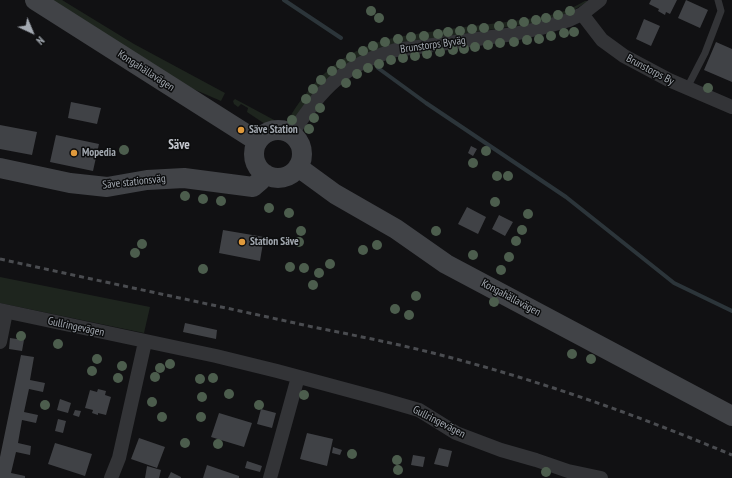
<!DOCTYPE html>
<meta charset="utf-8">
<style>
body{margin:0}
#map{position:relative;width:732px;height:478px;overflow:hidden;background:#111113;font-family:"PT Sans Narrow",sans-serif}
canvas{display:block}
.north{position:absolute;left:12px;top:12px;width:40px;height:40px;-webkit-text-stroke:3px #0c0d0e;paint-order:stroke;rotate:136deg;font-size:11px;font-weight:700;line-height:16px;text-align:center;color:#a4aab2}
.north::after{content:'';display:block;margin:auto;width:14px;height:18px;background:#a4aab2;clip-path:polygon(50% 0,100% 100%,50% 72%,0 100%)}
</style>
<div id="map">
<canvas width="732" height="478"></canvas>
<div class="north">N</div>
</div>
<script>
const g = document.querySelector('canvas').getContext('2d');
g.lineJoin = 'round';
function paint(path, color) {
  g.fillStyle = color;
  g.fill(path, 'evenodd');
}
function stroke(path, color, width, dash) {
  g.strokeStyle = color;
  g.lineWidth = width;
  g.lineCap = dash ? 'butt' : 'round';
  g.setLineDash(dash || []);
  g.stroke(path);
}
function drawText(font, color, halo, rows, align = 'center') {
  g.font = font + ' "PT Sans Narrow",sans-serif';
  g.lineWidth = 3;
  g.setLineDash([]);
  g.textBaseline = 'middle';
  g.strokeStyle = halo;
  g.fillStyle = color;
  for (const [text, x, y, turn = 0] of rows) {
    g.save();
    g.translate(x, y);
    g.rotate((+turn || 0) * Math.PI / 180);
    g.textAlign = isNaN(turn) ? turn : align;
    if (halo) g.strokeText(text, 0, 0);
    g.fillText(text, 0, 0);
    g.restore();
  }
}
paint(new Path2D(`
 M48,0h14l72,44 91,49 -4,8 -30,-13z
 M585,1h2v1l-25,15 -35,7 -130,20 -17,4 -29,13 -59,65 -5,-4c19,-34 46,-63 83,-77 22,-9 48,-11 72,-15 35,-5 70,-8 105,-14l21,-6z
 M235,99l41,22 -1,4 -4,2 -3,-1 -21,-14 1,-4 -7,-4 -3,3 -4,-3 -1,-3z
 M0,277l150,30 -6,26 -144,-30z`), '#1e251e');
stroke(new Path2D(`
 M284,0l57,38
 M378,68l48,35 140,94 108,86 58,28`), '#2c353a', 4);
paint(new Path2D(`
 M651,0h26l-7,14 -4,-2 -1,3 -7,-4 1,-2 -10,-5z
 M686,0l22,10 -8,18 -22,-10z
 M644,19l16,7 -9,20 -15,-7z
 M716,42l16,7v33l-28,-12z
 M71,102l30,6 -4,16 -29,-6z
 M0,125l37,7 -5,23 -32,-6z
 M56,135l43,9 -6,27 -43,-9z
 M471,146l6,3 -4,7 -5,-3z
 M467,207l19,10 -8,17 -20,-10z
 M499,215l14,7 -8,14 -13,-7z
 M223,230l41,7 -4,24 -41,-8z
 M185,323l32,7 -1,9 -33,-7z
 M10,338l14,2 -2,11 -13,-2z
 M21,355l13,2 -4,23 15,3 -2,9 -14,-3 -5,23 14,3 -2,8 -14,-3 -4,23 13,3 -1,9 -14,-3 -5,21 14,3v2h-25v-21z
 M98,389l8,2 -1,4 6,2 -5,18 -8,-2v2l-6,-2 1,-3 -8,-2 5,-18 7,2z
 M60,399l11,4 -3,10 -11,-3z
 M261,409l15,4 -4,15 -15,-4z
 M75,410l6,1 -2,6 -6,-2z
 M219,413l33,10 -8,24 -33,-10z
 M58,419l8,2 -3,12 -8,-2z
 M307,433l26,6 -6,27 -27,-7z
 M139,438l26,9 -8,21 -26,-9z
 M55,443l37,11 -7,22 -37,-12z
 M333,447l9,3 -2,5 -8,-2z
 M439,448l13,3 -4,16 -14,-3z
 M413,455l12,2 -2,10 -12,-2z
 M247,461l15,5 -2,6 -15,-4z
 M207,465l32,11v2h-36z
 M147,466l14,4 -2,8h-14z
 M171,472l10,5v1h-13z`), '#404246');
stroke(new Path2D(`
 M687,88l18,-35 16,-42 -3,-11`), '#333437', 7);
stroke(new Path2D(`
 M582,14l20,26 22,16 45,24 63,27
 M292,134c28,-44 52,-70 104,-84l118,-16 27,-6 28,-8 13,-6 18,-14
 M0,310l216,46 61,15 104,28 38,11 37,23 45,17 35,10 32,11 33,7
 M0,342l6,-30
 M111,478l8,-20 26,-116
 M270,478l28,-101`), '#333437', 14);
stroke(new Path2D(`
 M35,0l222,141
 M254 154a24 24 0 1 1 48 0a24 24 0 1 1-48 0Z
 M298,167l37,27 61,35 50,35 286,152
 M0,168l70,15 37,4 40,-7 37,-2 69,9 7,-6 5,-7`), '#414347', 20);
stroke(new Path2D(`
 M0,259c104,23 209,45 313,68 40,8 80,16 120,26 102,26 202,61 299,102`), '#4a4c50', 3, [5, 4]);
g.fillStyle = '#4c5d4d';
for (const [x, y] of [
 [371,11],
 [570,11],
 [558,15],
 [379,18],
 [546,18],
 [536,20],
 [524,22],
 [512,24],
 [499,26],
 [484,28],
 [472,29],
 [460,31],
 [448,32],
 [574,32],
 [564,33],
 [438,34],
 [424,36],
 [551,36],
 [411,37],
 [398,39],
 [539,39],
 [527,40],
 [385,42],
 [514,42],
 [500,43],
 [488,45],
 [373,46],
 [475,47],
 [464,49],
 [453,50],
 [363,51],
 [440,52],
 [427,54],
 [415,56],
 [351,57],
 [403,58],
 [391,60],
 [341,64],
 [379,64],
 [368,68],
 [332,71],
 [357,74],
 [321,80],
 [346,83],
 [708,88],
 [313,89],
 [306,99],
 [320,108],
 [314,118],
 [292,120],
 [309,129],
 [124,150],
 [486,151],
 [473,163],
 [497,176],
 [508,176],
 [185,196],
 [203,199],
 [221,201],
 [495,202],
 [269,208],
 [289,213],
 [528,214],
 [522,230],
 [301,231],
 [436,231],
 [516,241],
 [299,242],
 [142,244],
 [377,245],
 [363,250],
 [135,253],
 [473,255],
 [509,257],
 [330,264],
 [290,267],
 [304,268],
 [203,269],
 [501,270],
 [319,273],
 [313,285],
 [416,296],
 [494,302],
 [395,309],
 [409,315],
 [21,336],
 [58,344],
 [572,354],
 [97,359],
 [591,359],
 [170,364],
 [122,366],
 [160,368],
 [92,371],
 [155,377],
 [118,378],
 [213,378],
 [200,379],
 [229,394],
 [304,395],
 [202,397],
 [152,402],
 [45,405],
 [259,405],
 [162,417],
 [201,417],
 [185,443],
 [218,444],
 [352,454],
 [397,460],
 [398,470],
 [546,472]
]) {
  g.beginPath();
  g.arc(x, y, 5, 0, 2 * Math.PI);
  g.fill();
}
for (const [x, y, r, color] of [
 [241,130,4,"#e09a3c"],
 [74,153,4,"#e09a3c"],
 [242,242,4,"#e09a3c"]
]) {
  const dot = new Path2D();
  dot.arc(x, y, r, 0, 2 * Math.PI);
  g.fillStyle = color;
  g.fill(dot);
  stroke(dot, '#0c0d0e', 1.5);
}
drawText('11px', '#a4aab2', '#0c0d0e', [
 ["Brunstorps Byväg",433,45,-8],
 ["Brunstorps By",650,70,28],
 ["Kongahällavägen",146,71,33],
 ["Säve stationsväg",134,182,-6],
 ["Kongahällavägen",511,298,28],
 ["Gullringevägen",76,327,12],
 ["Gullringevägen",439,422,27]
]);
drawText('bold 11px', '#a4aab2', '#0c0d0e', [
 ["Säve Station",249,130],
 ["Mopedia",82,153],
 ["Station Säve",250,242]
], 'left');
drawText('bold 13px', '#c5c8cf', '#0c0d0e', [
 ["Säve",179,145]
]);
</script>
